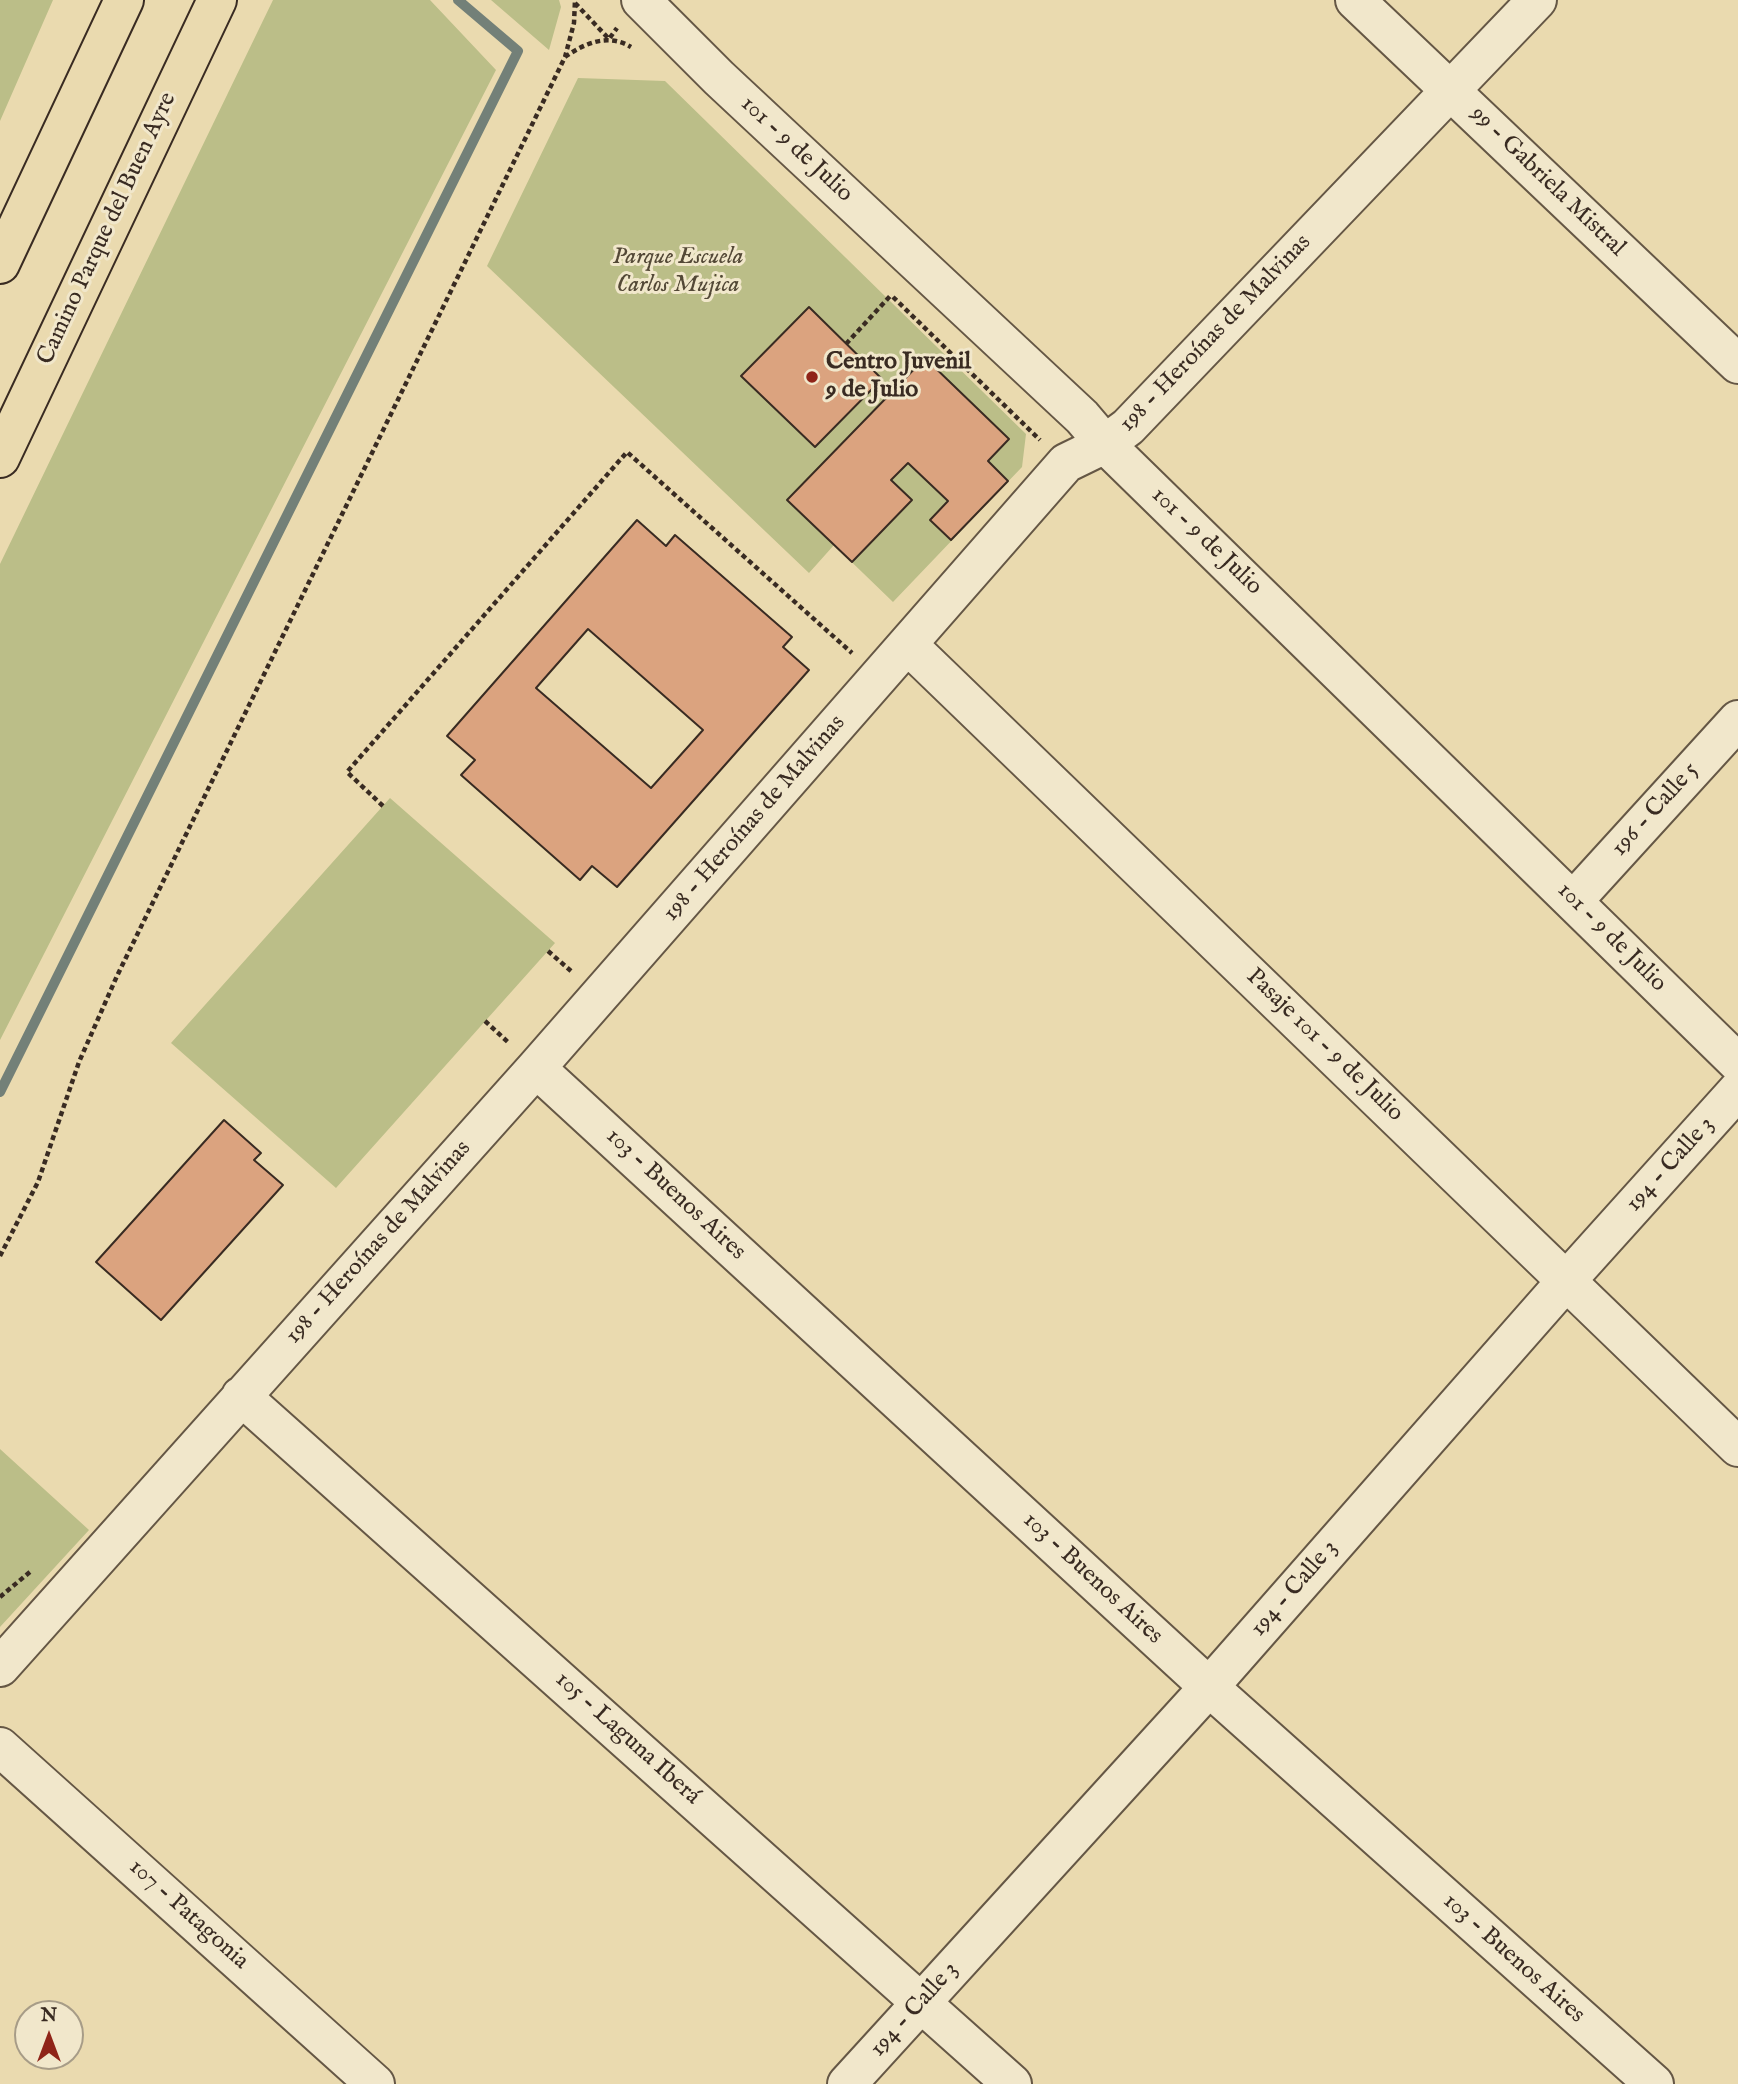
<!DOCTYPE html>
<meta charset="utf-8">
<style>
body{margin:0}
#map{position:relative;width:1738px;height:2084px;overflow:hidden;background:#eadaaf;font-family:"IM FELL English",serif}
canvas{display:block}
.north{position:absolute;left:14px;top:2000px;width:70px;height:70px;box-sizing:border-box;background:#f1e7cb;border:2px solid #a79c87;border-radius:50%;rotate:0deg;font-size:19px;font-weight:700;line-height:28px;text-align:center;color:#392b22}
.north::after{content:'';display:block;margin:auto;width:24px;height:32px;background:#8f2418;clip-path:polygon(50% 0,100% 100%,50% 72%,0 100%)}
</style>
<div id="map">
<canvas width="1738" height="2084"></canvas>
<div class="north">N</div>
</div>
<script>
const g = document.querySelector('canvas').getContext('2d');
g.lineJoin = 'round';
function paint(path, color) {
  g.fillStyle = color;
  g.fill(path, 'evenodd');
}
function stroke(path, color, width, dash) {
  g.strokeStyle = color;
  g.lineWidth = width;
  g.lineCap = dash ? 'butt' : 'round';
  g.setLineDash(dash || []);
  g.stroke(path);
}
function drawText(font, color, halo, rows, align = 'center') {
  g.font = font + ' "IM FELL English",serif';
  g.lineWidth = 6;
  g.setLineDash([]);
  g.textBaseline = 'middle';
  g.strokeStyle = halo;
  g.fillStyle = color;
  for (const [text, x, y, turn = 0] of rows) {
    g.save();
    g.translate(x, y);
    g.rotate((+turn || 0) * Math.PI / 180);
    g.textAlign = isNaN(turn) ? turn : align;
    if (halo) g.strokeText(text, 0, 0);
    g.fillText(text, 0, 0);
    g.restore();
  }
}
paint(new Path2D(`
 M0,0h53l-53,121z
 M273,0h157l66,70 -496,970v-476z
 M491,0h68l2,7 -12,43z
 M578,78l87,3 361,353 -4,33 -129,135 -59,-57 -25,28 -322,-307z
 M390,798l165,145 -219,245 -165,-145z
 M0,1449l89,81 -89,97z`), '#bbbe88');
stroke(new Path2D(`
 M0,1092l518,-1041 -60,-51`), '#738078', 10);
const building = new Path2D(`
 M809,307l73,72 -67,68 -74,-71z
 M925,358l84,81 -21,22 20,20 -57,59 -21,-20 18,-19 -40,-38 -17,17 21,20 -60,62 -65,-62z
 M637,520l29,26 9,-11 117,102 -9,10 26,23 -192,217 -25,-21 -12,14 -119,-105 14,-15 -28,-24zM588,629l115,101 -52,58 -115,-100z
 M224,1120l37,33 -7,7 29,25 -122,135 -65,-58z`);
paint(building, '#dba37f');
stroke(building, '#392b22', 2);
const street = new Path2D(`
 M641,0l78,78 363,339 23,27 633,619
 M1355,0l383,364
 M908,645l830,802
 M1574,900l164,-180
 M536,1068l673,619 445,397
 M241,1396l771,688
 M0,1667l536,-599 530,-605 39,-19 23,-17 409,-427
 M0,1747l375,337
 M847,2084l362,-397 358,-407 171,-190`);
const highway = new Path2D(`
 M0,264l124,-264
 M0,458l217,-458`);
stroke(street, '#655745', 42);
stroke(highway, '#392b22', 42);
stroke(new Path2D(`
 M575,3l34,36 8,-11
 M565,57c20,-14 43,-24 66,-10
 M893,297l147,143
 M846,344l46,-50
 M383,806l-36,-34 280,-320 225,201
 M548,951l23,20
 M485,1021l25,23
 M0,1256l38,-74 41,-120 38,-86 448,-919 9,-34 1,-23
 M0,1597l31,-26`), '#392b22', 4.5, [5, 3.5]);
stroke(street, '#f1e7cb', 38);
stroke(highway, '#eadaaf', 38);
for (const [x, y, r, color] of [
 [812,377,7,"#8f2418"]
]) {
  const dot = new Path2D();
  dot.arc(x, y, r, 0, 2 * Math.PI);
  g.fillStyle = color;
  g.fill(dot);
  stroke(dot, '#f1e7cb', 2.5);
}
drawText('24px', '#392b22', '#f1e7cb', [
 ["101 - 9 de Julio",796,150,43],
 ["99 - Gabriela Mistral",1547,182,44],
 ["Camino Parque del Buen Ayre",108,229,-65],
 ["198 - Heroínas de Malvinas",1216,334,-46],
 ["101 - 9 de Julio",1206,542,44],
 ["196 - Calle 5",1656,810,-48],
 ["198 - Heroínas de Malvinas",755,819,-49],
 ["101 - 9 de Julio",1611,938,45],
 ["Pasaje 101 - 9 de Julio",1324,1046,44],
 ["194 - Calle 3",1671,1165,-48],
 ["103 - Buenos Aires",675,1195,43],
 ["198 - Heroínas de Malvinas",379,1243,-48],
 ["103 - Buenos Aires",1092,1579,43],
 ["194 - Calle 3",1295,1589,-49],
 ["105 - Laguna Iberá",627,1739,42],
 ["107 - Patagonia",188,1915,42],
 ["103 - Buenos Aires",1513,1959,42],
 ["194 - Calle 3",915,2010,-48]
]);
drawText('italic 24px', '#534836', '#f1e7cb', [
 ["Parque Escuela",678,258],
 ["Carlos Mujica",678,286]
]);
drawText('bold 24px', '#392b22', '#f1e7cb', [
 ["Centro Juvenil",826,363],
 ["9 de Julio",826,391]
], 'left');
</script>
